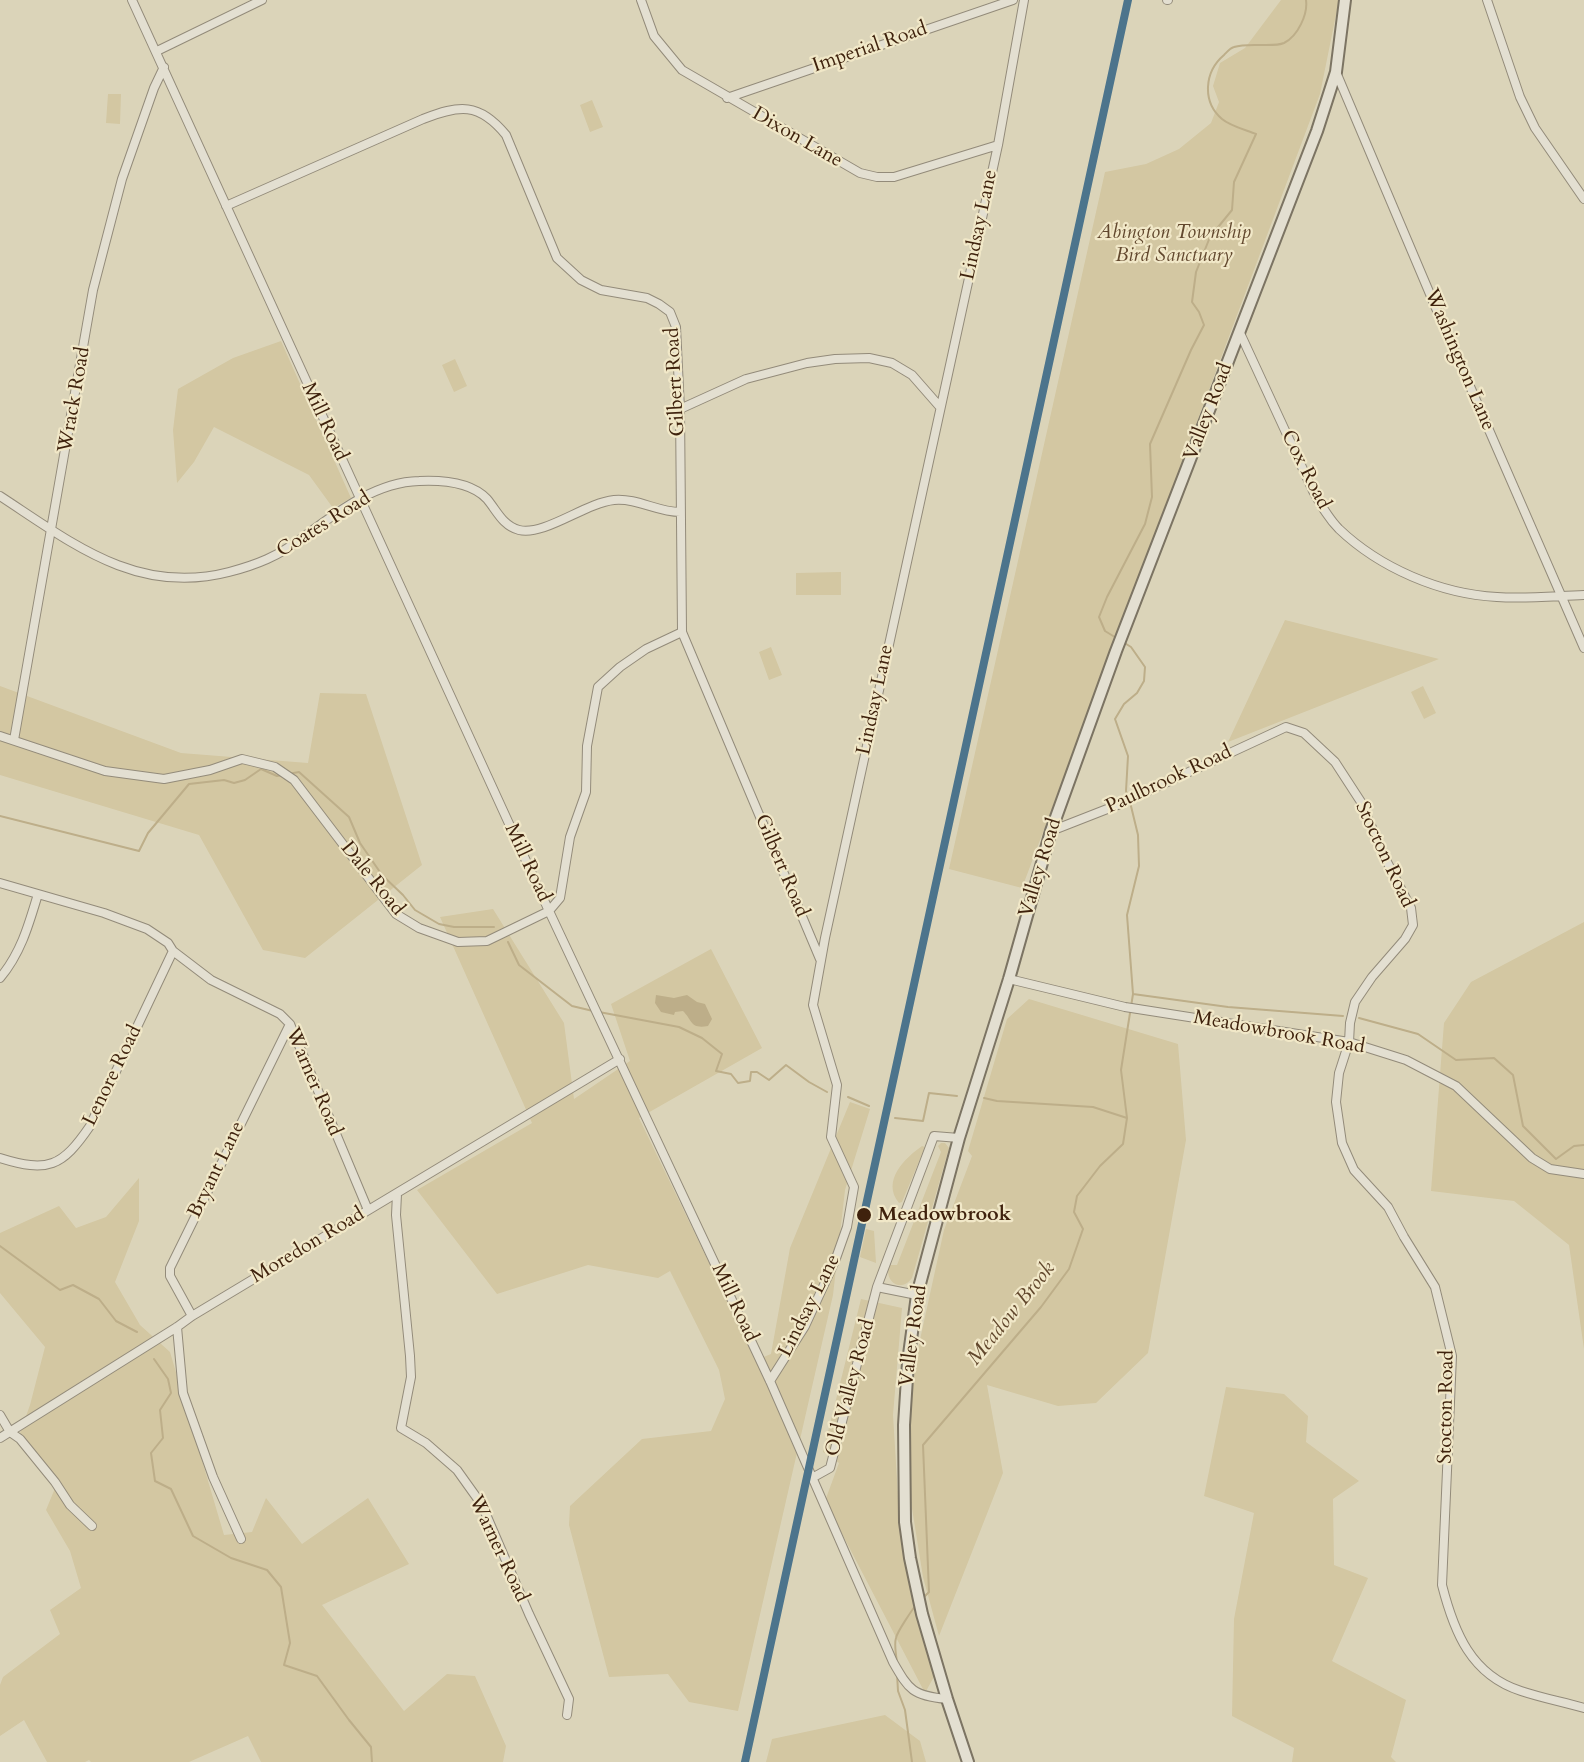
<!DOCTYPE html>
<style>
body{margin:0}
canvas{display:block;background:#dbd4b9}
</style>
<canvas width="1584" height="1762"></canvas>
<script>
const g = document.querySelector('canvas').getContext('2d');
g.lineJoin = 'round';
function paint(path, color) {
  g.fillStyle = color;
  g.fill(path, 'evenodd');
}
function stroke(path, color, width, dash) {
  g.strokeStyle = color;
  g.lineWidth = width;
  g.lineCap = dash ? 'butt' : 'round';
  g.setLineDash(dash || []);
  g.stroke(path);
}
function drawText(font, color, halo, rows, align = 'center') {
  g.font = font + ' Cardo,serif';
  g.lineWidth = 4.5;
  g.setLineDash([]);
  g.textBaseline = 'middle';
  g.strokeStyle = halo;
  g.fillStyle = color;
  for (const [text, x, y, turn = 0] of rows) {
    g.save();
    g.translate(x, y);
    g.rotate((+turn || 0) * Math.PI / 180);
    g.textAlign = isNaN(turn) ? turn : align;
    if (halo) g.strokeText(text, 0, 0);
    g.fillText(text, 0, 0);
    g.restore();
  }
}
paint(new Path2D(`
 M1281,0h58l-19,94 -298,794 -73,-19 156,-697 41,-8 33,-15 32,-26 8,-21 -6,-16 7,-23 25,-15z
 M108,94h13l-1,30 -14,-1z
 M592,100l11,27 -13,5 -10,-27z
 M281,341l70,157 -18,10 -24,-33 -95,-48 -20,35 -17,21 -4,-53 5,-41 55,-31z
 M455,359l12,27 -13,6 -12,-27z
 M841,572v23h-45v-22z
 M1285,620l154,39 -211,83z
 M771,647l11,28 -13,5 -10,-28z
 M0,686l181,67 127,10 12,-70 46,1 56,171 -117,93 -42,-8 -64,-115 -199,-60z
 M1423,686l13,27 -12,6 -13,-27z
 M493,909l71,114 10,76 56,-38 -19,-57 100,-55 51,99 -123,70 117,242 15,-6 19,-106 60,-146 20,7 -25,81 -12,105 -95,416 -49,-9 -21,-28 -59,3 -40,-152 1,-19 72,-67 69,-8 14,-32 -6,-29 -49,-99 -12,7 -70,-13 -91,29 -80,-104 115,-67 -92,-206z
 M1584,922v427l-15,-104 -55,-44 -83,-10 13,-168 27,-41z
 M1029,999l149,45 8,96 -38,213 -52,50 -38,3 -71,-21 16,88 -64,163 -16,-59 -12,-75 -1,-86 6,-58 28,-128 28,-74 -4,-5 39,-132z
 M941,1143h4l4,5 -37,130c-11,15 -28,4 -23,-13h8l44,-113 -3,-6z
 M922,1146l3,1 -23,55 -3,1c-18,-22 6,-45 23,-57z
 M139,1178v43l-24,61 25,43 30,27 54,183 28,-3 14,-34 36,46 66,-46 41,66 -87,41 82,106 43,-37 28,2 31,70 -3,16h-242l-13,-26 -59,26h-98l-2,-2 -4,2h-38l-23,-42 -24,16v-51l3,-8 57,-43 -10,-24 31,-22 -11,-37 -24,-41 12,-29 -38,-48 10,-28 15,-58 -45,-54v-60l59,-27 17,22 30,-11z
 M866,1229l8,2 2,32 -16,-6z
 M861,1299l41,9 -9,107 7,113 36,145 -11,20 -100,-192 14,-38 -16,-11z
 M1226,1387l58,7 24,22 -2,26 53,39 -26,18 1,66 34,13 -36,83 74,39 -15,57 5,5h-104l2,-14 -62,-32 2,-97 20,-106 -50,-17z
 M885,1715l35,26 6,21h-160l6,-23z`), '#d3c7a2');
paint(new Path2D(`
 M656,995l18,3 13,-3 10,7 8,2 7,15 -4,7c-18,3 -15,-5 -25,-15l-8,1 -1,3 -13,-3 -6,-9z`), '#bdae89');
stroke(new Path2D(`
 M1118,639l-13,-8 -6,-14 8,-20 38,-73 7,-27 -2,-53 41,-94 13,-25 -5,-13 -7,-10 4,-30 14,-35 22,-27 2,-28 22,-48c-10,-4 -26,-8 -34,-15 -20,-17 -18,-47 2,-64 3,-3 6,-7 10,-8 15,-5 39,1 50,-4 14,-7 24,-29 22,-43
 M1123,642l8,5 14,20 -1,14 -7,12 -13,11 -9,15 13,37 -2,35 2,6
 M288,774l11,-2 50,45 11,26 22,32 21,20 12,15 24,14 15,3h40
 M0,816l139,35 9,-18 41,-49 35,-4 10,3 11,-3 16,-11 16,7 6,-1
 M508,942l11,23 53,41 21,5
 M1133,994l95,13 115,9
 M599,1012l80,15 23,11 20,16 -6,17 15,3 7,9 12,-2 1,-9h6l12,8 17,-15 23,17 18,10
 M1359,1018l59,16 38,26 38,-2 19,17 10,51 33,33 18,-13 10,-1
 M848,1097l21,9
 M984,1098l13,3 96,6 34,11
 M895,1118l28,3 6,-28 28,3
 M0,1246l60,44 13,-5 26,14 17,22 21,11
 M154,1359l14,20 3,14 -11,17 3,28 -12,15 4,28 16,8 22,47 38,22 36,12 14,17 9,56 -6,22 33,11 32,44 22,27 1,15
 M922,1599l7,-7 -6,-147 118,-138 28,-38 14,-40 -9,-17 3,-16 23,-30 23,-22 4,-26 -6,-48 12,-76 -6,-79 12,-49 -1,-31 -8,-33
 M897,1662c-1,-7 -3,-18 -1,-24 1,-6 16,-28 20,-33
 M897,1674l1,17 7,19 7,52`), '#bdae89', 2);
const minor = new Path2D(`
 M132,0l417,911 221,470 123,281c16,28 20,34 54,37
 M641,0l13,36 28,34 178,103 17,4h17l104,-32
 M1167,0h1
 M1487,0l33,97 15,31 49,71
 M157,51l105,-51
 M1336,72l102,241 146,335
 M727,98l286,-98
 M226,206l197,-87c36,-14 56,-17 83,16l51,123 24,22 20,10 46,8 12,6 11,8 6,15 4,82 2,223 138,327
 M1240,333l73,158c8,14 15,27 26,38 41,39 101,65 158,68 29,2 58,-1 87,-2
 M680,409l66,-30 61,-16 28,-4 34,-1 23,5 20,12 28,32
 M0,496c72,47 137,100 229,76 27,-7 50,-16 73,-34 34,-25 73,-56 117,-57 22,-1 52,1 68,18 10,12 16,27 32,31 26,6 66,-27 95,-30 24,-2 43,12 66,12
 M0,736l105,35 59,8 46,-9 32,-11 33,8 19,13 102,134 23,14 39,14 29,-1 62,-30 11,-13 10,-61 16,-45 1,-46 11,-59 22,-20 26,-18 36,-17
 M14,740l79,-450 29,-111 32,-91 10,-21
 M1051,831l69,-27 166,-77 18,6 31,29 26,40 24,56 26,50 2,17 -8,14 -33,38 -17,25 -5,21 -1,19 -10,31 -3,29 6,41 12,27 34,37 16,30 31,50 17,69 -10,229c12,47 29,90 79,106 21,7 42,11 63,17
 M0,883l104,30 43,16 21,14 5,8 38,29 69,34 10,10 78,186
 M0,978c21,-25 29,-54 38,-84
 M1009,979l116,28 224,35 57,18 50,26 76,72 18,11 34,5
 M0,1158c48,15 62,9 90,-32l83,-175
 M397,1194l-1,21 14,141 1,21 -10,51 25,15 31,27 25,35 47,109 40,85 -2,16
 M877,1287l40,8
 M192,1316l-22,-40v-8l120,-244
 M177,1327l6,66 30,84 28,62
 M770,1381l35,-55 30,-65 12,-34 7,-40 -23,-50 6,-52 -24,-80 12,-67 173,-793 26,-145
 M0,1415l10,17 10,7 35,43 15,23 22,21
 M0,1438l177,-111 15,-11 428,-257
 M812,1478l18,-10 47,-181 57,-151 25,2`);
const secondary = new Path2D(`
 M968,1762l-21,-63 -25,-85 -12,-56 -5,-36 -1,-97 4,-63 9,-67 42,-157 50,-159 42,-148 65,-180 201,-520 19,-59 9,-72`);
stroke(minor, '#938b7a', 10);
stroke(secondary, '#7c7463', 14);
stroke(minor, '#e3dfd1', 8);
stroke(secondary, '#e3dfd1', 10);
stroke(new Path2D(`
 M745,1762l383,-1762`), '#4c748c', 8);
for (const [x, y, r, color] of [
 [864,1215,8,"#3f220d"]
]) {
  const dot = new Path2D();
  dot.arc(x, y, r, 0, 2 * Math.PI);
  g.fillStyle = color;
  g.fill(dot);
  stroke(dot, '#f1e8c8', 2);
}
drawText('20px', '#3f220d', '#f1e8c8', [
 ["Imperial Road",870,48,-19],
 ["Dixon Lane",797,138,30],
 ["Lindsay Lane",980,225,-78],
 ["Washington Lane",1459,360,67],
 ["Gilbert Road",676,382,-93],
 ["Wrack Road",75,400,-80],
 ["Valley Road",1209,412,-69],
 ["Mill Road",324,422,65],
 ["Cox Road",1305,470,63],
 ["Coates Road",324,525,-32],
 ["Lindsay Lane",876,700,-78],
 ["Paulbrook Road",1169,780,-25],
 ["Stocton Road",1384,855,65],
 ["Mill Road",527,863,65],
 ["Gilbert Road",781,866,67],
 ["Valley Road",1041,868,-73],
 ["Dale Road",372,879,51],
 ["Meadowbrook Road",1279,1033,10],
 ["Lenore Road",113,1076,-64],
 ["Warner Road",313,1082,67],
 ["Bryant Lane",217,1170,-64],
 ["Moredon Road",308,1246,-31],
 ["Mill Road",734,1303,65],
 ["Lindsay Lane",810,1306,-63],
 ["Valley Road",914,1336,-82],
 ["Old Valley Road",851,1388,-75],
 ["Stocton Road",1447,1407,-89],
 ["Warner Road",498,1549,65]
]);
drawText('italic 20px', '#62482e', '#f1e8c8', [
 ["Abington Township",1174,233],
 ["Bird Sanctuary",1174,256]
]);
drawText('bold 20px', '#3f220d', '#f1e8c8', [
 ["Meadowbrook",878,1215]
], 'left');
drawText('italic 21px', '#61472c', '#f1e8c8', [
 ["Meadow Brook",1012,1314,-51]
]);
</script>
